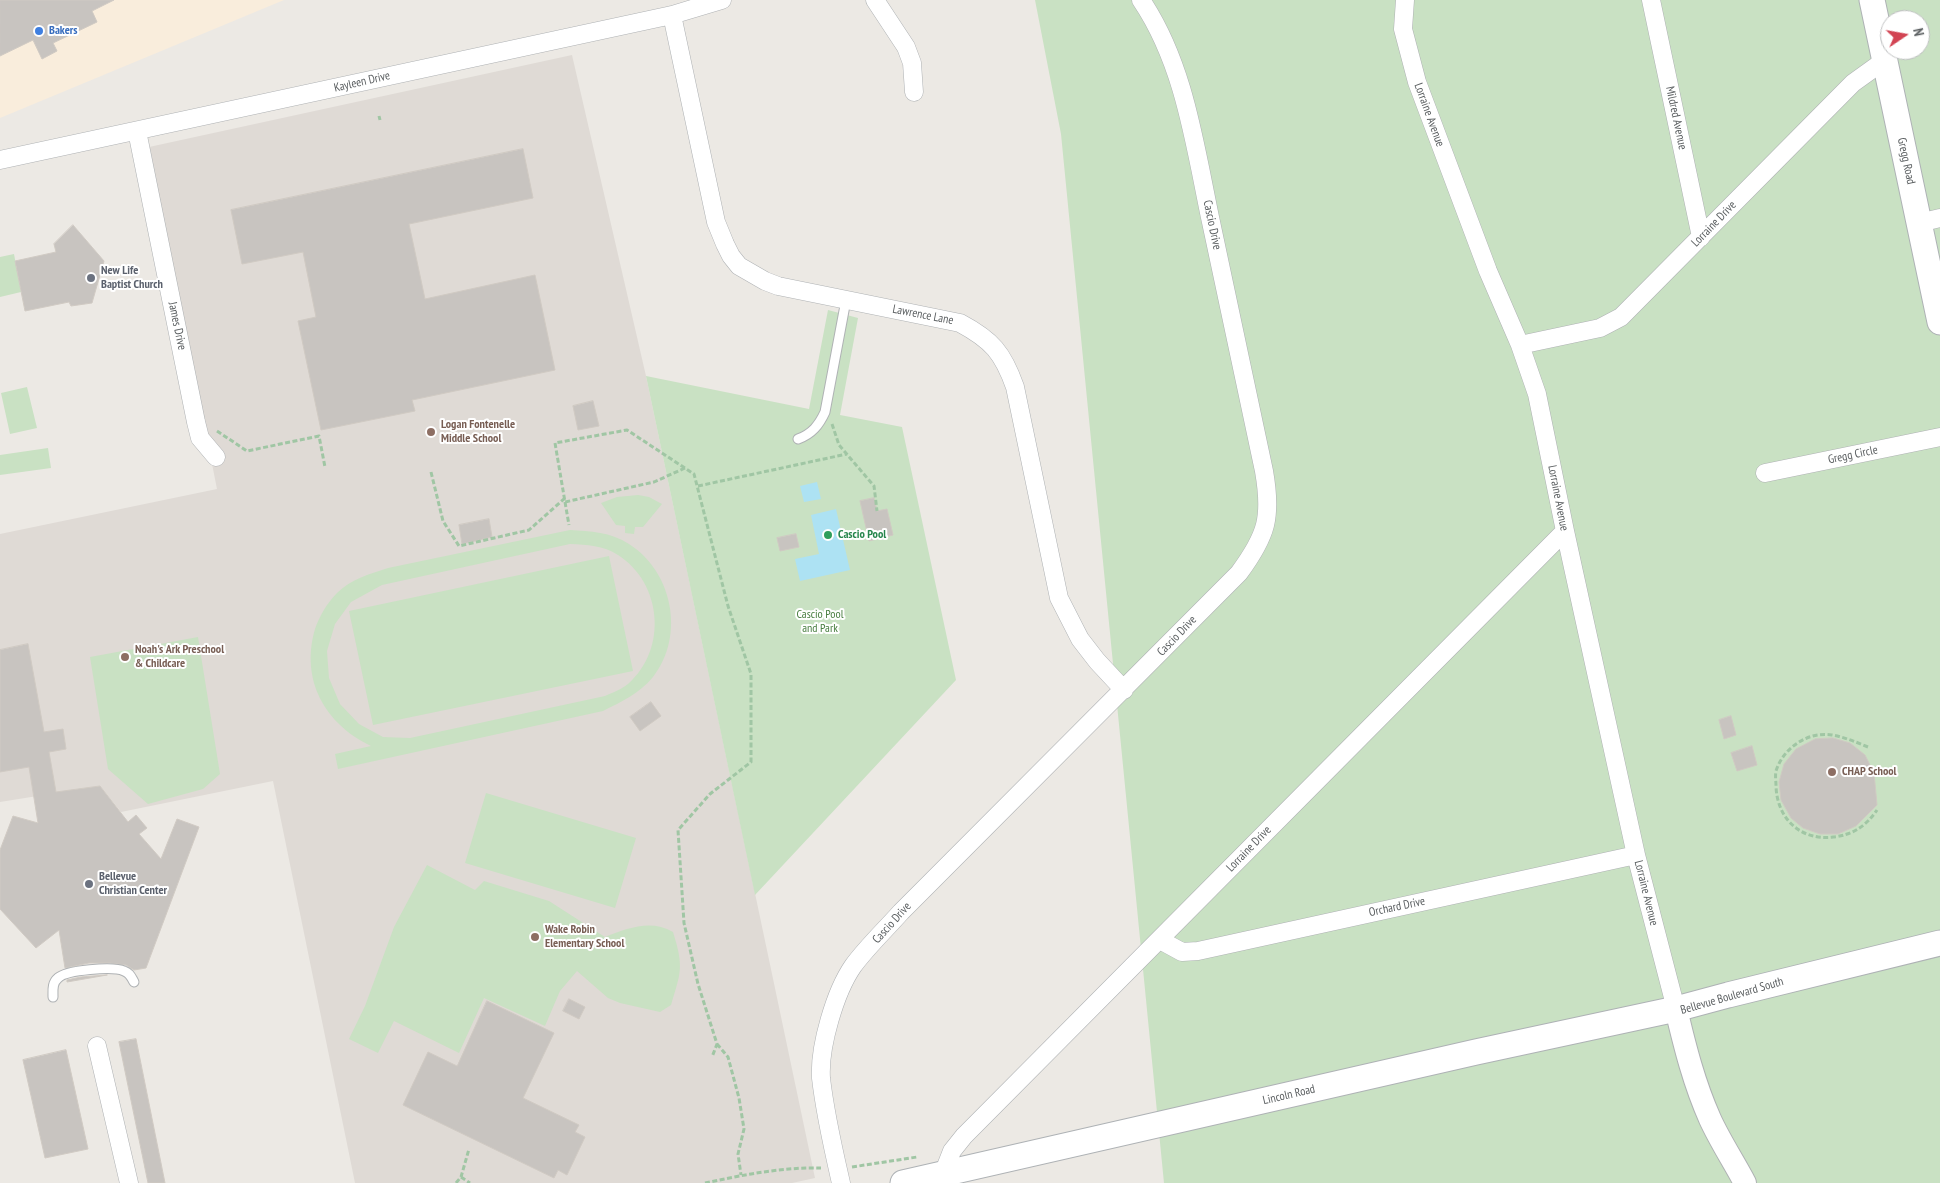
<!DOCTYPE html>
<style>
body{margin:0}
#map{position:relative;width:1940px;height:1183px;overflow:hidden;background:#ece9e4;font-family:"PT Sans Narrow",sans-serif}
canvas{display:block}
.north{position:absolute;left:1880px;top:10px;width:50px;height:50px;box-sizing:border-box;background:#fff;border:1px solid #bebfc0;border-radius:50%;rotate:78deg;font-size:14px;font-weight:700;line-height:20px;text-align:center;color:#5c6062}
.north::after{content:'';display:block;margin:auto;width:18px;height:22px;background:#d24453;clip-path:polygon(50% 0,100% 100%,50% 72%,0 100%)}
</style>
<div id="map">
<canvas width="1940" height="1183"></canvas>
<div class="north">N</div>
</div>
<script>
const g = document.querySelector('canvas').getContext('2d');
g.lineJoin = 'round';
function paint(path, color) {
  g.fillStyle = color;
  g.fill(path, 'evenodd');
}
function stroke(path, color, width, dash) {
  g.strokeStyle = color;
  g.lineWidth = width;
  g.lineCap = dash ? 'butt' : 'round';
  g.setLineDash(dash || []);
  g.stroke(path);
}
function drawText(font, color, halo, rows, align = 'center') {
  g.font = font + ' "PT Sans Narrow",sans-serif';
  g.lineWidth = 4;
  g.setLineDash([]);
  g.textBaseline = 'middle';
  g.strokeStyle = halo;
  g.fillStyle = color;
  for (const [text, x, y, turn = 0] of rows) {
    g.save();
    g.translate(x, y);
    g.rotate((+turn || 0) * Math.PI / 180);
    g.textAlign = isNaN(turn) ? turn : align;
    if (halo) g.strokeText(text, 0, 0);
    g.fillText(text, 0, 0);
    g.restore();
  }
}
paint(new Path2D(`
 M0,0h284l-284,118z`), '#f9eddc');
paint(new Path2D(`
 M572,55l74,321 169,802 -23,5h-437l-82,-402 -152,31 -21,-26 -100,16v-268l217,-45 -68,-342z`), '#dfdad5');
paint(new Path2D(`
 M1035,0h905v1183h-776l-103,-1049zM1890,20h30v30h-30z
 M14,254l7,38 -21,5v-40z
 M828,310l30,8 -18,97 62,12 54,253 -201,215 -109,-519 163,33z
 M27,387l10,41 -27,6 -9,-41z
 M48,448l3,20 -51,7v-20z
 M638,495l11,2 13,7 -19,23h-8l-1,7 -9,-1v-7l-9,-1 -15,-22 16,-6z
 M570,530c20,1 41,2 59,14 43,27 57,91 24,133 -13,16 -32,25 -50,34l-265,58 -3,-15 36,-8c-46,-22 -71,-66 -56,-117 4,-12 12,-26 22,-36 14,-14 33,-19 51,-25zM570,544c17,1 33,1 48,11 44,28 50,94 10,129 -6,5 -16,9 -23,12l-195,42 -27,-1 -24,-13 -19,-20 -11,-26 -2,-27 8,-27 16,-22 31,-17z
 M609,556l24,115 -260,54 -24,-114z
 M198,637l22,137 -17,15 -55,15 -40,-35 -18,-112z
 M486,793l150,45 -21,70 -150,-45z
 M427,865l48,25 9,-9 65,20 56,36c23,-9 46,-18 68,-5 11,35 8,40 -2,73l-11,7 -40,-9 -12,-5 -31,-27 -17,20 -15,35 -61,-28 -25,55 -65,-32 -16,32 -29,-14 16,-33 29,-79z`), '#c9e1c3');
paint(new Path2D(`
 M817,482l4,17 -17,3 -4,-16z
 M836,509l14,61 -50,11 -5,-22 24,-5 -8,-39z`), '#ade2f3');
const building = new Path2D(`
 M0,0h114l-22,11 5,11 -44,21 4,8 -15,8 -9,-19 -33,16z
 M523,149l10,49 -124,26 16,75 110,-24 20,95 -143,30 3,11 -94,19 -23,-109 18,-4 -13,-65 -61,12 -11,-54z
 M73,225l31,36 -12,42 -21,3 -2,-4 -44,9 -10,-50 41,-9 -2,-8z
 M593,401l6,25 -21,4 -5,-24z
 M874,498l3,13 10,-2 6,26 -24,6 -9,-40z
 M489,519l3,18 -30,7 -3,-19z
 M796,534l3,13 -19,4 -3,-13z
 M28,644l16,88 19,-3 3,20 -17,3 7,40 44,-6 28,36 8,-7 11,13 -8,6 22,25 16,-40 22,8 -53,141 -12,2 -8,-5 -16,-2h-21l-24,5 -6,-38 -23,18 -36,-39v-59l13,-34 25,7 -9,-56 -29,5v-122z
 M651,702l10,14 -21,15 -10,-14z
 M1731,716l5,19 -12,4 -5,-19z
 M1833,738l17,5 15,12 9,18 3,32 -21,21 -18,8h-18l-17,-6 -12,-10 -10,-18 -2,-18 5,-18 12,-15 19,-10z
 M1752,746l5,19 -20,6 -6,-18z
 M107,975l-40,7v-2l14,-3z
 M569,999l16,8 -6,12 -16,-8z
 M487,1001l67,32 -31,65 56,27 -4,7 10,5 -18,38 -9,-5 -4,8 -151,-73 25,-53 29,14z
 M136,1039l29,144h-17l-29,-141z
 M66,1050l22,99 -43,9 -22,-98z`);
paint(building, '#c8c4c0');
stroke(building, '#d0cac3', 1);
const service = new Path2D(`
 M798,439c14,-5 21,-14 27,-27l21,-112
 M53,997c0,-7 -1,-14 5,-19 8,-8 55,-12 66,-7 6,2 7,6 10,11`);
const minor = new Path2D(`
 M875,0l31,47 6,16 2,29
 M1405,0l-2,29 14,53 71,189 32,74 17,49 28,137 71,324 40,154
 M1651,0l50,237
 M672,15l44,207 9,22 6,12 8,10 26,15 13,5 182,37c32,17 43,30 55,64l44,211 21,41 17,22 27,29
 M137,131l59,291 4,16 16,19
 M0,160l672,-145 50,-15
 M1919,223l21,-5
 M1520,345l80,-17 21,-11 232,-234 32,-23
 M1765,473l175,-36
 M1160,940l22,12 16,-1 438,-96
 M97,1046l32,137
 M943,1174l9,-23 12,-15 601,-605
 M841,1183c-8,-35 -16,-69 -20,-105 -2,-31 14,-86 32,-112 14,-19 32,-36 48,-54l338,-339c28,-38 33,-56 25,-102 -17,-83 -35,-166 -53,-249 -16,-75 -26,-157 -70,-222`);
const tertiary = new Path2D(`
 M1676,1009c9,38 18,74 34,110 10,22 24,43 35,64`);
const secondary = new Path2D(`
 M1872,0l68,322
 M903,1183l573,-131 200,-43 52,-14 212,-52`);
stroke(service, '#afb2b4', 11);
stroke(minor, '#afb2b4', 19);
stroke(tertiary, '#afb2b4', 24);
stroke(secondary, '#aeb2b5', 27);
stroke(new Path2D(`
 M379,116l1,4
 M832,424l7,21 35,41 3,25
 M217,431l30,20 72,-15 6,31
 M685,468l-31,14 -89,20 -10,-59 72,-13 67,44 34,132 23,68v88l-41,32 -32,36 6,93 14,61 19,60 -5,13
 M431,472l12,49 16,25 70,-16 36,-32
 M698,486l149,-32
 M565,502l4,23
 M1868,747c-12,-5 -24,-10 -36,-12 -24,-4 -49,13 -56,36 -1,5 0,10 0,15 1,33 25,55 57,51 20,-2 33,-11 44,-27
 M717,1044l11,13 11,41 5,31 -6,25 3,21
 M852,1167l65,-10
 M461,1177l9,6
 M456,1183l5,-6 8,-28
 M705,1183c38,-8 77,-16 116,-15`), '#a0c6a4', 3, [5, 2.5]);
stroke(service, '#fff', 9);
stroke(minor, '#fff', 18);
stroke(tertiary, '#fff', 22);
stroke(secondary, '#fff', 25);
for (const [x, y, r, color] of [
 [39,31,5,"#3f7fe0"],
 [91,278,5,"#6b7280"],
 [431,432,5,"#8d6e63"],
 [828,535,5,"#2e9e5b"],
 [125,657,5,"#8d6e63"],
 [1832,772,5,"#8d6e63"],
 [89,884,5,"#6b7280"],
 [535,937,5,"#8d6e63"]
]) {
  const dot = new Path2D();
  dot.arc(x, y, r, 0, 2 * Math.PI);
  g.fillStyle = color;
  g.fill(dot);
  stroke(dot, '#fff', 2);
}
drawText('bold 12px', '#366cbe', '#fff', [
 ["Bakers",49,31]
], 'left');
drawText('12px', '#5c6062', '#fff', [
 ["Kayleen Drive",362,82,-13],
 ["Lorraine Avenue",1429,115,70],
 ["Mildred Avenue",1676,118,78],
 ["Gregg Road",1906,161,78],
 ["Lorraine Drive",1714,224,-46],
 ["Cascio Drive",1212,225,78],
 ["Lawrence Lane",923,315,11],
 ["James Drive",177,326,78],
 ["Gregg Circle",1853,455,-12],
 ["Lorraine Avenue",1558,498,79],
 ["Cascio Drive",1177,636,-46],
 ["Lorraine Drive",1249,849,-46],
 ["Lorraine Avenue",1646,893,76],
 ["Orchard Drive",1397,907,-12],
 ["Cascio Drive",892,923,-48],
 ["Bellevue Boulevard South",1732,996,-16],
 ["Lincoln Road",1289,1095,-13]
]);
drawText('bold 12px', '#5b616d', '#fff', [
 ["New Life",101,271],
 ["Baptist Church",101,285],
 ["Bellevue",99,877],
 ["Christian Center",99,891]
], 'left');
drawText('bold 12px', '#785e54', '#fff', [
 ["Logan Fontenelle",441,425],
 ["Middle School",441,439],
 ["Noah's Ark Preschool",135,650],
 ["& Childcare",135,664],
 ["CHAP School",1842,772],
 ["Wake Robin",545,930],
 ["Elementary School",545,944]
], 'left');
drawText('bold 12px', '#27864d', '#fff', [
 ["Cascio Pool",838,535]
], 'left');
drawText('12px', '#487e40', '#fff', [
 ["Cascio Pool",820,615],
 ["and Park",820,629]
]);
</script>
